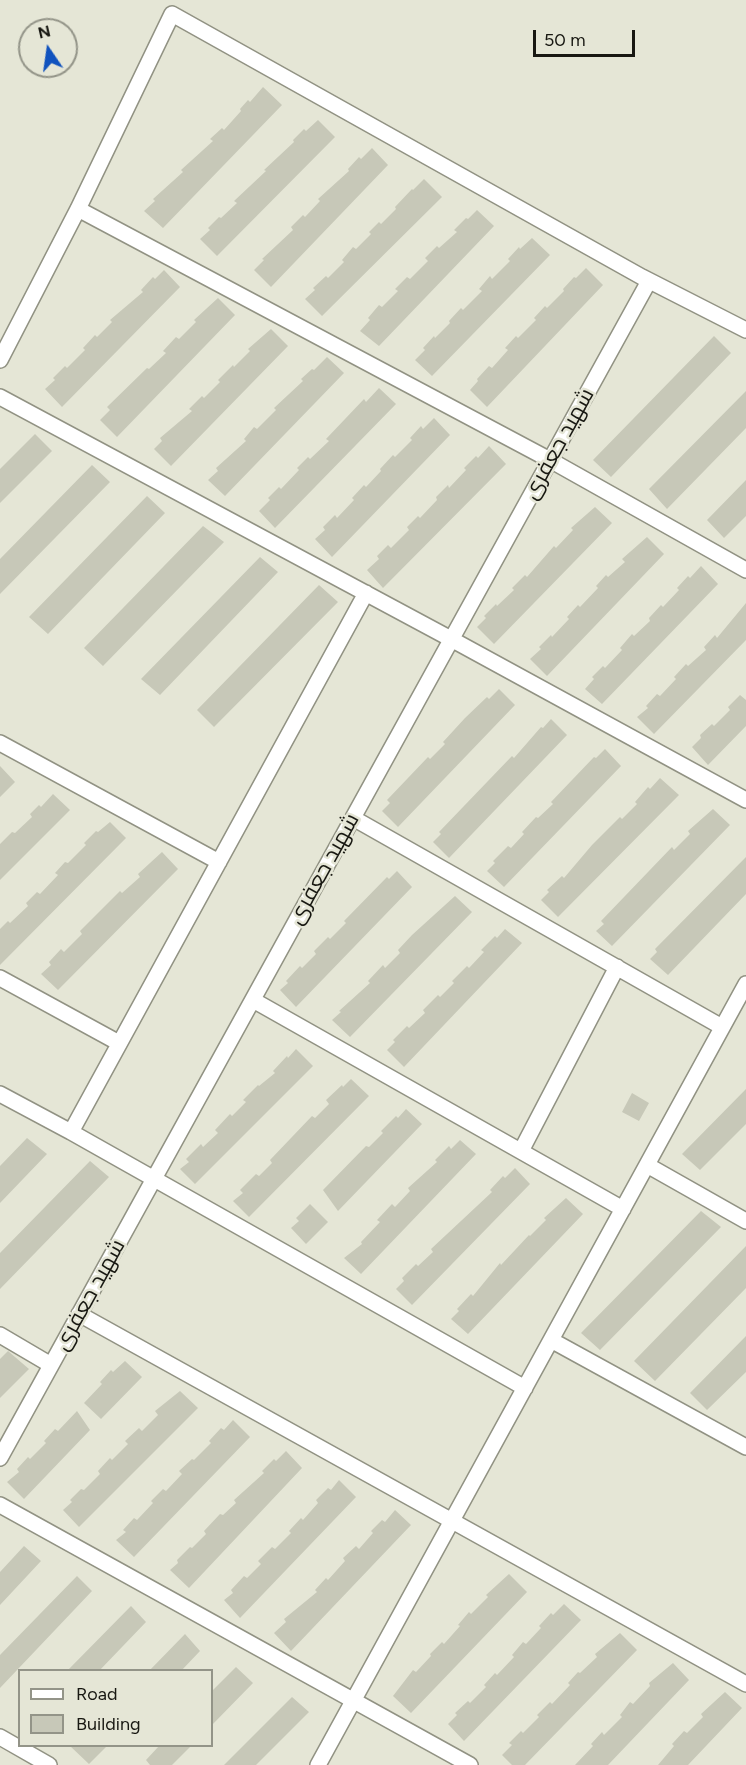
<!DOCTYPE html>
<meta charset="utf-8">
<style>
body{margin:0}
#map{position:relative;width:746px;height:1765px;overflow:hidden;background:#e5e6d6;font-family:Figtree,sans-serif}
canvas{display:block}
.legend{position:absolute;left:18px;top:1669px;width:195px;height:78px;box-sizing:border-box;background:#e5e6d6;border:2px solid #939488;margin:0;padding:8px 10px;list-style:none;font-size:18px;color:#181812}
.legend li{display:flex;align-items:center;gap:12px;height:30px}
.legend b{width:30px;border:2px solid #939488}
.north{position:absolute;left:18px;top:18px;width:60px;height:60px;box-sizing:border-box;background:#e5e6d6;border:2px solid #939488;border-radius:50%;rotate:347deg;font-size:16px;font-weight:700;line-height:24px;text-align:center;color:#181812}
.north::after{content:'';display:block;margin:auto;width:21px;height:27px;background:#1153be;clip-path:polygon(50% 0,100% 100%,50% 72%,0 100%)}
.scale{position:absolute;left:533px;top:30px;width:102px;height:27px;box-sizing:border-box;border:3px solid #181812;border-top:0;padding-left:8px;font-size:18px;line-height:21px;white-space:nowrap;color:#181812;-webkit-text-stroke:4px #e5e6d6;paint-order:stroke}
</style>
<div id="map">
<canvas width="746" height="1765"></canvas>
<ul class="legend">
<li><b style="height:8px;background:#fff"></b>Road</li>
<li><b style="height:16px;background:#c7c8b8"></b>Building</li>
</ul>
<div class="north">N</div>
<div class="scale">50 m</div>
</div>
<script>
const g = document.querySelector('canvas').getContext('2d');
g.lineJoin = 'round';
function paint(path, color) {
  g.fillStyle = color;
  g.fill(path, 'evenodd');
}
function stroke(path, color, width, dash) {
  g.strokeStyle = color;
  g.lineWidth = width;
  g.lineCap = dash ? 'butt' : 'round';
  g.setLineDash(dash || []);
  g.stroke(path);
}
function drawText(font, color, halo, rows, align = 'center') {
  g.font = font + ' Figtree,Cairo,sans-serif';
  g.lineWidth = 5;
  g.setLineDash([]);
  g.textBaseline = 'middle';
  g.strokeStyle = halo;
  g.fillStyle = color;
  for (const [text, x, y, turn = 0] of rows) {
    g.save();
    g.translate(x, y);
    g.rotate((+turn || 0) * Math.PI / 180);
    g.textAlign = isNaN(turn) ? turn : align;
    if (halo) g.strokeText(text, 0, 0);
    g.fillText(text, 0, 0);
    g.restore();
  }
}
paint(new Path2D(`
 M263,87l19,18 -119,123 -19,-17 11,-10 -2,-2 30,-27 -2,-2 32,-29 -3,-2 12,-11 2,2 17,-19 -1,-2 8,-9 2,2z
 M318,120l17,17 -118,119 -17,-17 10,-9 -2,-2 11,-11 2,1 16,-15 -3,-2 32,-30 -2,-1 30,-28 -1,-2 11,-11 2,2z
 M372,148l16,17 -117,122 -17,-17 10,-10 -2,-1 31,-29 -2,-3 12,-12 2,2 15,-16 -2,-2 31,-28 -1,-2 11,-12 2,2z
 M424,179l18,18 -120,119 -17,-17 10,-9 -2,-2 13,-12 2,2 16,-16 -2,-2 11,-13 3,2 15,-15 -2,-2 10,-10 2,2 15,-15 -1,-2 17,-18 1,1z
 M477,210l17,16 -115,120 -19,-15 10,-11 -2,-2 11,-13 3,2 16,-16 -3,-2 12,-12 3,2 18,-18 -3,-3 12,-12 2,2 18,-16 -3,-2 12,-12 2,1z
 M532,238l18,17 -118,121 -17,-16 10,-10 -2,-2 11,-12 1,2 15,-15 -1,-2 12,-13 2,2 19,-19 -3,-2 11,-13 2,3 18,-18 -2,-2 11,-12 1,2z
 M586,268l17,17 -116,122 -17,-17 8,-9 -1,-2 12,-13 3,2 16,-18 -3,-2 11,-12 2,2 18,-18 -2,-2 11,-12 2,2 17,-17 -1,-2 11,-12 2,1z
 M164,270l16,17 -118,120 -17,-18 10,-9 -2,-2 12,-12 2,2 18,-18 -2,-2 12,-13 2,2 15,-15 -2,-2 33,-28 -2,-2 12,-13 2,2z
 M218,298l17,17 -118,122 -17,-17 10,-10 -3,-3 40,-39 2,1 17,-16 -3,-2 13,-14 3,2 17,-17 -2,-2z
 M271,329l17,17 -117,120 -17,-17 8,-8 -2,-3 32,-27 -3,-2 13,-13 2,2 16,-16 -2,-2 15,-15 1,2 16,-16 -2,-2z
 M714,336l17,17 -120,124 -18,-17z
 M327,357l17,16 -119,123 -17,-16 10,-9 -2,-3 30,-27 -2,-2 10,-12 3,2 19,-19 -2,-2 29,-27 -2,-2 11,-10 2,1z
 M379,388l17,16 -121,124 -16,-17 11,-11 -2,-2 11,-11 2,2 18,-19 -2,-2 11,-11 2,2 19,-18 -3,-2 38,-40 2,3z
 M746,391v37l-79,81 -18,-20z
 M434,418l16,17 -118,122 -17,-18 10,-9 -2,-3 12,-12 2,3 17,-18 -2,-2 12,-13 2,2 15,-16 -1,-2 13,-14 2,2 17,-17 -2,-2 11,-12 2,3z
 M35,434l17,17 -52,52v-34z
 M489,446l17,18 -123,124 -16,-18 12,-11 -2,-3 11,-11 3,3 18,-18 -2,-3 11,-11 2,2 17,-18 -1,-3 12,-12 1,3 17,-18 -2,-2 12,-12 2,2z
 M92,465l18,17 -110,112v-35z
 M746,480v36l-22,22 -17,-18z
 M147,496l18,17 -117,121 -19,-17z
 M595,507l17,16 -118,121 -17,-17 9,-9 -2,-2 12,-12 1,2 17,-16 -2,-2 13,-13 2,2 27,-31 2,2 17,-18 -2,-2z
 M203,526l21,16 -121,124 -19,-18z
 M647,537l17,17 -117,122 -17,-17 11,-10 -2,-2 12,-12 1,2 17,-18 -2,-2 11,-12 2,2 18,-19 -2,-2 10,-11 2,2 17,-15 -3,-3z
 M260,557l18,15 -118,123 -19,-16z
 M701,566l17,18 -116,120 -17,-15 9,-10 -2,-2 11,-11 2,2 17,-18 -2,-2 12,-14 2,2 16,-15 -1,-3 12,-13 2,2 16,-17 -2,-2 11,-12 2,2z
 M319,585l19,17 -124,125 -17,-17z
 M746,603v37l-92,94 -17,-17 11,-9 -2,-2 11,-12 3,2 16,-17 -2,-2 12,-13 2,2 18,-16 -2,-3 11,-12 2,3z
 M499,689l16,16 -117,122 -16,-16 8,-8 -3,-3 41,-43 2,2 15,-15 -2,-2 22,-24 22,-21 2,2z
 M740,695l6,5v26l-38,39 -16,-18 9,-9 -1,-3 12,-11 2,2 16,-16 -2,-3z
 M551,719l16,16 -118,123 -16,-16 8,-8 -2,-2 73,-76 2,2 27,-31 2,1z
 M605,749l16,17 -117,121 -17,-16 8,-8 -2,-2 15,-15 3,2 13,-14 -2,-2 14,-15 2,1 15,-14 -2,-2 43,-45 2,1z
 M0,766l15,16 -15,15z
 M660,778l19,17 -121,122 -17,-17 8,-8 -2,-2 15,-14 2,2 28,-33 28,-28 2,2 15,-15 -2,-2 13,-15 2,2z
 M53,794l17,16 -70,70v-36l12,-12 3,1 17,-16 -2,-3 9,-9 2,2z
 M713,809l17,16 -118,121 -16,-15 8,-7 -3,-3 71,-74 2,3 16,-16 -2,-3z
 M110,822l16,16 -126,127v-36l8,-8 2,2 18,-17 -2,-3 11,-11 3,2 18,-19 -3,-2 10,-11 3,1 18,-18 -2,-2 12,-12 2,1z
 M162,852l16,17 -120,121 -17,-16 10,-9 -2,-3 12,-13 3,3 18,-18 -2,-3 40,-40 2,2 18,-16 -2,-3z
 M746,857v37l-78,81 -18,-16 7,-7 -2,-3z
 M397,871l15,16 -116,120 -16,-17 8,-7 -2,-2 14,-15 2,2 14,-14 -2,-3 14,-14 2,2 16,-16 -2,-2 43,-44 2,2z
 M455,896l17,16 -122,125 -18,-17 9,-8 -2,-1 31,-28 -2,-2 15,-16 2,3 15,-15 -2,-3 14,-15z
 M505,929l17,14 -118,124 -17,-17 8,-8 -2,-2 14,-14 2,2 16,-15 -2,-3 15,-15 2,2 14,-14 -2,-2 15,-15 2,2 15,-16 -3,-2 14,-14 2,2z
 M296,1049l17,17 -118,118 -15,-15 9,-7 -3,-3 15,-15 2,3 15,-14 -3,-3 15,-16 2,2 14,-14 -3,-2 15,-15 1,1 16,-13 -2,-2 14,-15 1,2z
 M351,1079l18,17 -120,121 -16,-16 10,-8 -3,-3 16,-16 3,2 13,-13 -2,-3 42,-44 3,2 14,-14 -3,-4 16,-15 1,2z
 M746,1089v35l-46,46 -18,-16z
 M632,1093l17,10 -10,18 -17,-9z
 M406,1109l16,15 -84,87 -15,-21 43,-44 3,1 14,-14 -2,-2 15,-15 2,2z
 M27,1138l20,16 -47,49v-37z
 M460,1140l16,14 -115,120 -17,-16 18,-14 -1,-2 19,-20 -3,-2 15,-16 3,3 15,-16 -2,-3 29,-26 -2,-2 14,-14 2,3z
 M90,1161l19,16 -109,112v-36z
 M515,1168l15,16 -118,121 -16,-16 8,-8 -2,-3 14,-14 2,2 15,-14 -2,-3 61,-57 -2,-2 13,-14 2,2z
 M566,1198l17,16 -115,120 -17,-15 8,-8 -2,-2 14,-15 2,2 27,-33 1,2 28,-30 1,1 16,-16 -2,-2z
 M310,1204l18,18 -22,22 -15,-16 8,-7 -3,-3z
 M701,1211l20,16 -121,123 -19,-17z
 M746,1246v42l-91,93 -21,-20z
 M746,1336v36l-39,38 -17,-17z
 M8,1351l21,18 -29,29v-39z
 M125,1361l17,16 -41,42 -17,-16 18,-19 -2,-2 11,-12 2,2z
 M180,1391l18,17 -119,119 -16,-17 9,-8 -2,-2 11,-11 3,1 16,-16 -2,-3 12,-13 2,2 16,-16 -3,-3 14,-13 3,3 16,-16 -3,-4z
 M77,1411l13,19 -66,69 -17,-17 12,-10 -2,-3 11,-12 2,2 16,-16 -2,-2 11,-12 3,2z
 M233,1420l17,17 -116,120 -18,-17 10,-8 -3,-2 11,-12 3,2 16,-17 -2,-2 12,-12 3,2 16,-17 -3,-3 13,-12 2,1 17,-17 -2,-2 12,-13 3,2z
 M286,1451l16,17 -113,120 -19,-18 8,-7 -1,-3 13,-13 2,1 14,-14 -2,-3 16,-17 3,1 13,-12 -2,-3 30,-27 -2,-2 12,-12 2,2z
 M339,1480l17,17 -116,121 -16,-18 9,-7 -2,-3 13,-14 3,2 14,-14 -3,-3 14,-14 3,2 16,-16 -2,-2 12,-13 2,2 15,-17 -2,-3 12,-12 3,2z
 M395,1510l16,15 -120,126 -17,-18 12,-11 -2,-3 33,-27 -2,-2 11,-12 2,2 17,-19 -2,-3 13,-12 3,3 14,-16 -2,-2 11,-11 3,2z
 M24,1546l17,15 -41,44v-33z
 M509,1574l18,18 -116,121 -18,-17 20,-26 3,2 15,-16 -1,-2 12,-12 2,2 16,-18 -2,-1 11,-13 2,2 17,-17 -2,-2z
 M77,1576l15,15 -92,97v-33z
 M564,1604l17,16 -117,121 -16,-17 9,-9 -2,-2 13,-12 2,2 16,-16 -2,-2 11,-12 2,2 17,-18 -2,-2 11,-13 3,2 15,-16 -2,-2 12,-13 2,2z
 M131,1606l15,16 -47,49h-32z
 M620,1633l17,17 -112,115h-13l-10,-10 10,-10 -3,-2 12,-12 2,2 16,-16 -2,-2 13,-13 2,2 18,-19 -2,-2 10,-11 2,1 17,-16 -2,-3z
 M185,1634l15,17 -19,20h-32z
 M673,1663l16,17 -81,85h-33l18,-19 -2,-2 11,-12 2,3 18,-18 -2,-2 10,-13 3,2 17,-18 -1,-3z
 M236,1667l17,16 -41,42v-34z
 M725,1692l17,16 -54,57h-30l16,-19 -2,-2 12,-13 3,2 16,-16 -2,-3z
 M292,1697l17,15 -53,53h-32z
 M70,1746h37l-18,18z
 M159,1746h32l-19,19h-22l-4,-5z`), '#c7c8b8');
const minor = new Path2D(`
 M78,209l472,251 196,110
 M0,360l78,-151 94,-195 470,263 104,53
 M0,397l451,242 295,161
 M366,593l-295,539 454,256
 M0,743l219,119
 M353,818l369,209
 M0,978l119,65
 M253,1000l370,209
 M0,1094l71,38
 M521,1151l96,-184
 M647,1165l99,56
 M79,1314l667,370
 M0,1335l51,30
 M551,1340l195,107
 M0,1458l649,-1177
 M0,1505l470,260
 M0,1737l49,28
 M318,1765l428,-781`);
stroke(minor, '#919283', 18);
stroke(minor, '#fff', 15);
drawText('22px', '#181812', '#e5e6d6', [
 ["شهید جعفری",559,444,-61],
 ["شهید جعفری",324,869,-61],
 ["شهید جعفری",90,1295,-61]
]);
</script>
